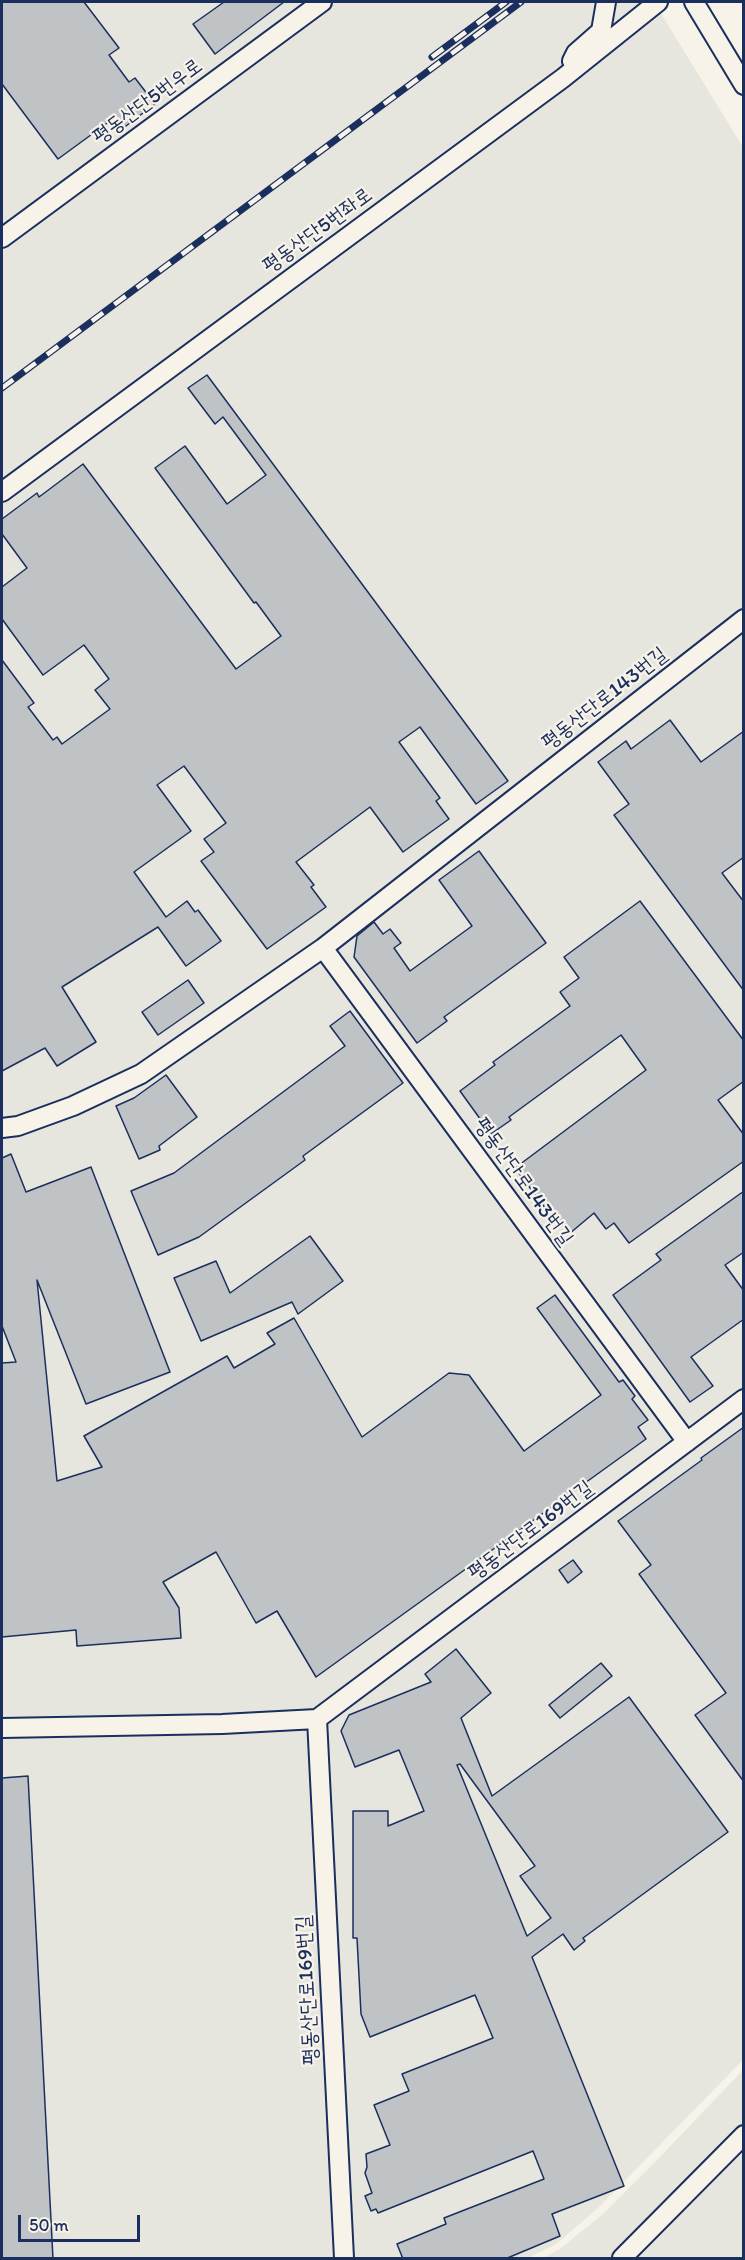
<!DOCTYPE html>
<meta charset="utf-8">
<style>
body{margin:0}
#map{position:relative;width:745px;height:2260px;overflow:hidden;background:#f7f3e8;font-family:Itim,sans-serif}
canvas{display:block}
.frame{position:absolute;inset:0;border:3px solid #1b2f5e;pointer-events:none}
.scale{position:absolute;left:18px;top:2215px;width:122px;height:27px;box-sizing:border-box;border:3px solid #1b2f5e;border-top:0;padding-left:8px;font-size:18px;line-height:21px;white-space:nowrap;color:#1b2f5e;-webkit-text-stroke:4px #f7f3e8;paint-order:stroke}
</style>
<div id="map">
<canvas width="745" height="2260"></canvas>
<div class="frame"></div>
<div class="scale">50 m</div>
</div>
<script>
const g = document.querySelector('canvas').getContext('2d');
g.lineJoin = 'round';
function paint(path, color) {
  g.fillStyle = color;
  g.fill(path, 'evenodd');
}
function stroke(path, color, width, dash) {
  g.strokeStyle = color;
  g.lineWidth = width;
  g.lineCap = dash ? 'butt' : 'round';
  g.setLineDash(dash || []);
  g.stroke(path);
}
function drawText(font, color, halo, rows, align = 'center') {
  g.font = font + ' Itim,"Poor Story",sans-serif';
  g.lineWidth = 4.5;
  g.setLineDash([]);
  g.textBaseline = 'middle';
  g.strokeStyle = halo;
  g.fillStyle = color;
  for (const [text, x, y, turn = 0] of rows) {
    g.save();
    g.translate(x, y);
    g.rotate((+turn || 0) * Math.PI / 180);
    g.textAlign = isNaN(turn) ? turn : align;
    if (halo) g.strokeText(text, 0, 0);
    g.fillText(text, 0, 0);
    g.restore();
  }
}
paint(new Path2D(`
 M2,2h652l90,147 -1,1911 -145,148 -42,36 -28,14h-526z
 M743,2070v188h-200l17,-9 43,-35 57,-57z`), '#e6e5de');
const building = new Path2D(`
 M2,2h82l35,46 -10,7 20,27 6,-4 20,26 -37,28 -8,-11 -52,38 -56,-75z
 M224,2h60l-69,52 -22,-30z
 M207,375l301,406 -32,23 -56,-77 -21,15 41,56 -4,3 13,18 -46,33 -33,-45 -74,55 18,23 -3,2 15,20 -59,42 -66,-88 13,-9 -10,-13 22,-16 -42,-57 -27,19 34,46 -57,41 32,45 21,-16 8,11 3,-2 23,31 -35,25 -28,-39 -96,60 34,55 -39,24 -12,-18 -43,23v-411l32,43 -6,4 25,33 4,-3 5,7 48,-35 -15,-19 14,-11 -25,-34 -41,30 -41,-56v-32l25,-19 -25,-34v-15l35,-26 2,4 44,-33 153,205 45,-33 -25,-34 -2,1 -99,-135 30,-22 42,58 39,-29 -43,-58 -8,7 -27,-36z
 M670,720l31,42 43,-31v126l-22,16 22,29v89l-130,-176 15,-11 -31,-42 28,-21 5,8z
 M479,851l67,92 -102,74 3,4 -30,22 -63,-86 3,-21 17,-14 9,12 7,-5 11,14 -7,5 16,23 62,-45 -33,-46z
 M640,901l104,140v40l-26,19 26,35v26l-115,82 -15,-20 -8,6 -12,-16 -25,21 -14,-19 -3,2 -37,-49 131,-98 -25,-35 -112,82 2,3 -20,14 -31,-43 35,-26 -2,-3 77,-56 -10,-14 19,-14 -15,-21z
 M188,980l16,23 -46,32 -16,-23z
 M350,1011l53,72 -100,73 2,4 -106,77 -41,18 -27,-64 43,-18 171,-127 -15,-20z
 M166,1075l31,42 -38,29 1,4 -21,9 -23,-53 18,-8z
 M11,1154l15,38 65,-25 79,205 -84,32 -49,-124 20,201 45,-14 -18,-31 143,-80 7,12 41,-24 -8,-11 27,-15 68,119 87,-64 20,2 55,76 77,-56 -64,-87 18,-13 64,87 4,-2 12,16 -3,3 16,21 -10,7 8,12 -330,238 -39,-66 -21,12 -40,-71 -53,30 16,26 2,30 -104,8 -1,-16 -74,7v-274l14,-1 -14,-36v-168z
 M744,1191v61l-19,13 19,26v28l-53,38 22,29 -23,16 -77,-107 48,-35 -5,-6z
 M310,1236l33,45 -45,33 -6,-12 -91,39 -27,-63 42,-17 14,32z
 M744,1427v355l-49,-67 31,-22 -87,-119 12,-9 -33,-44 84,-61 -1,-2z
 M573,1560l9,12 -14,11 -9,-13z
 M456,1649l35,44 -30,25 31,78 137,-99 99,135 -145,106 2,3 -11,9 -11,-16 -31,23 92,229 -72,28 8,22 -55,23h-102l-6,-15 49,-20 -2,-6 100,-39 -11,-28 -155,62 -2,-4 -5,2 -6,-15 7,-3 -7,-20 2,-6 -1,-13 24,-9 -16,-40 35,-14 -7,-17 91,-36 -18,-43 -105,42 -9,-23 -4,-76h-4v-127h35v15l36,-15 -25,-61 -44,17 -14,-36 8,-16 82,-33 -6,-8zM460,1764l75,102 -15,10 31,42 -24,18 -70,-171z
 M601,1663l11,13 -52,42 -11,-13z
 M28,1776l25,483h-51v-481z`);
paint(building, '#c0c3c5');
stroke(building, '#1b2f5e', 1.5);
const minor = new Path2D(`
 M694,2l50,83
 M572,61l4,-8 25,-22 5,-29
 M2,238l320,-236
 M2,492l561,-414 95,-76
 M323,948l364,494
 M2,1128l16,-2 55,-20 68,-32 182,-126 421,-329
 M317,1719l27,539
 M2,1728l220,-4 95,-5 427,-320
 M622,2258l122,-123`);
stroke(minor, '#1b2f5e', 22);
stroke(minor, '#f7f3e8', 18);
const rail = new Path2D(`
 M432,57l74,-55
 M2,388l519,-386`);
stroke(rail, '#1b2f5e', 7);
stroke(rail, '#f7f3e8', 4.5, [14]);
drawText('21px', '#1b2f5e', '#f7f3e8', [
 ["평동산단5번우로",148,102,-36],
 ["평동산단5번좌로",318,231,-36],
 ["평동산단로143번길",605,699,-38],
 ["평동산단로143번길",523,1182,54],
 ["평동산단로169번길",531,1531,-37],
 ["평동산단로169번길",308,1990,-93]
]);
</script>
